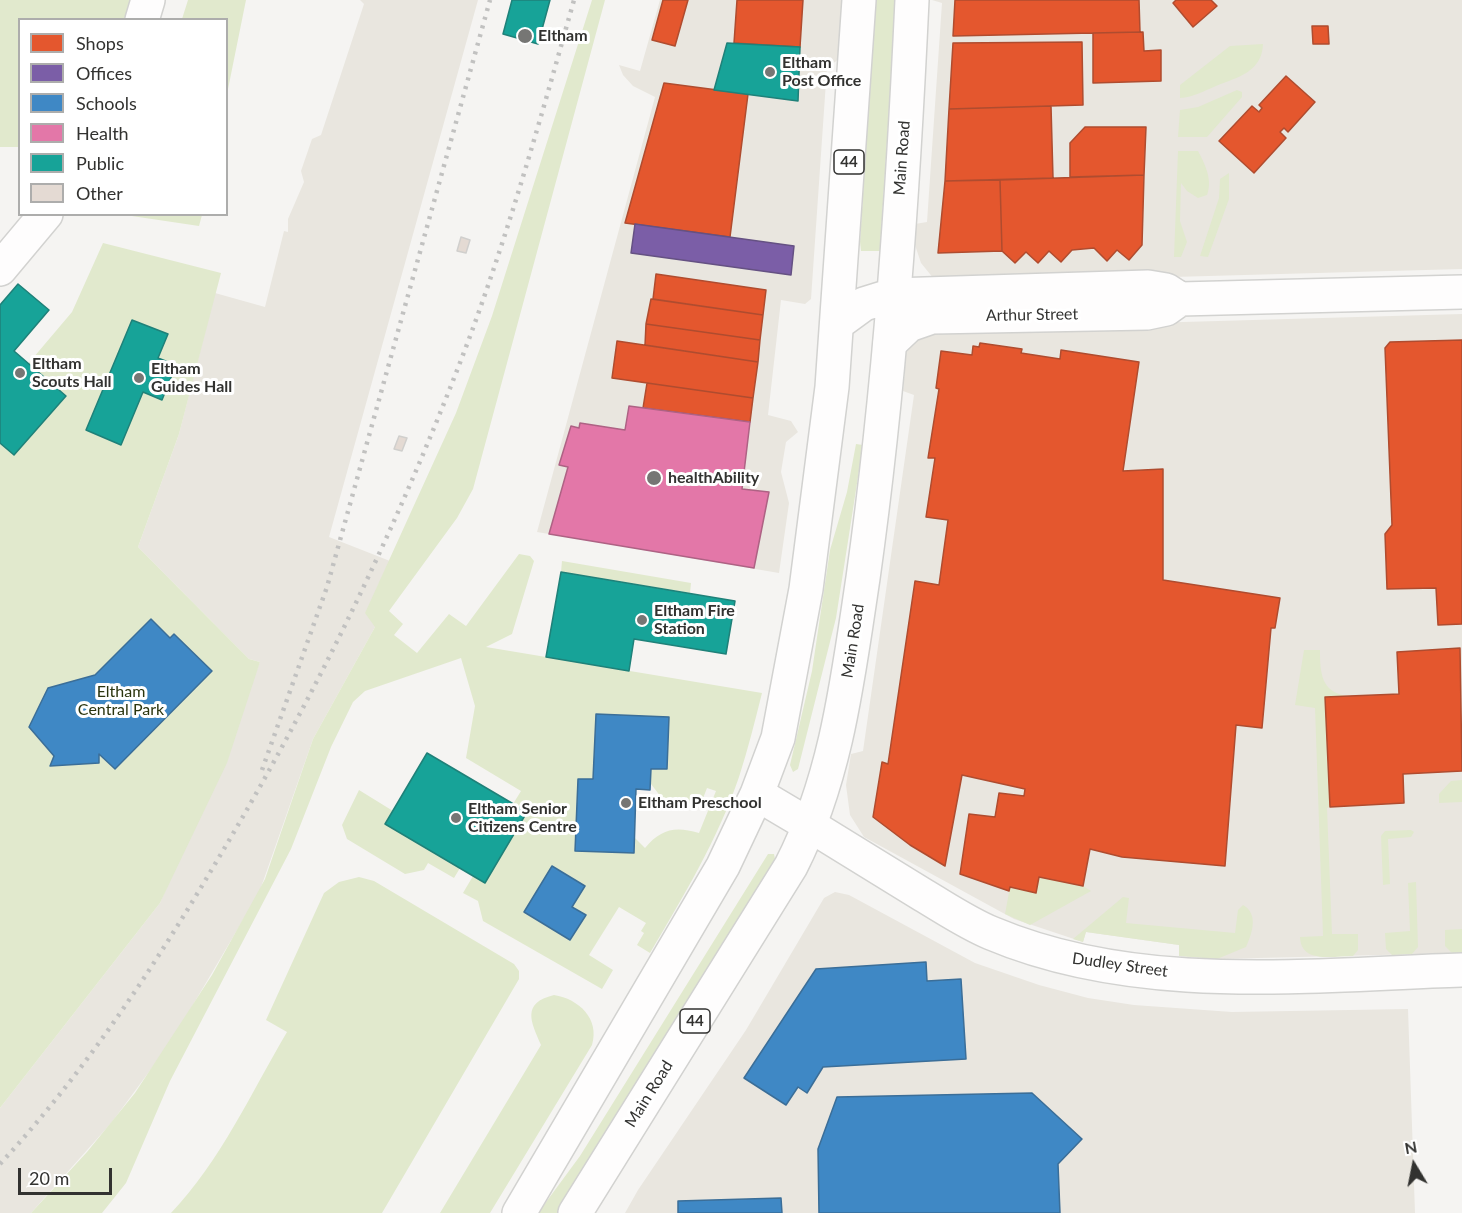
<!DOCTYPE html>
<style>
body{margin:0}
#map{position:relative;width:1462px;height:1213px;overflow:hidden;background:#f5f4f2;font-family:Lato,sans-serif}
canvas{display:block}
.legend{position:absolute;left:18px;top:18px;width:210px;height:198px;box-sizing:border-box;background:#fff;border:2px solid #adadac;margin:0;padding:8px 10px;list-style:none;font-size:18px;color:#323230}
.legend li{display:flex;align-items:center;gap:12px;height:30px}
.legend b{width:30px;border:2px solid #adadac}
.north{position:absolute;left:1384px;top:1135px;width:60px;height:60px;-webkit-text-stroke:4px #fff;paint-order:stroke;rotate:350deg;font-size:16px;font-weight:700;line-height:24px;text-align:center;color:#323230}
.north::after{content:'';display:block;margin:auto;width:21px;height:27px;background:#323230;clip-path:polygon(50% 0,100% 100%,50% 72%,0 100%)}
.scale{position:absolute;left:18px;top:1168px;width:94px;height:27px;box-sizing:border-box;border:3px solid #323230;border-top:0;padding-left:8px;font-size:18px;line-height:21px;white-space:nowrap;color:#323230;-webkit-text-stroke:4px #fff;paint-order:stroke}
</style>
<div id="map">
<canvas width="1462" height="1213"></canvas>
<ul class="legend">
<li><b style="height:16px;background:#e4572e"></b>Shops</li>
<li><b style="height:16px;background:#7b5ea7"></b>Offices</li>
<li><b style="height:16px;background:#3f88c5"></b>Schools</li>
<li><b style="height:16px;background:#e377a8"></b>Health</li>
<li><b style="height:16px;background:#17a398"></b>Public</li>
<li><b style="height:16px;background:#e4dad3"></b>Other</li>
</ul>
<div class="north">N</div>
<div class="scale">20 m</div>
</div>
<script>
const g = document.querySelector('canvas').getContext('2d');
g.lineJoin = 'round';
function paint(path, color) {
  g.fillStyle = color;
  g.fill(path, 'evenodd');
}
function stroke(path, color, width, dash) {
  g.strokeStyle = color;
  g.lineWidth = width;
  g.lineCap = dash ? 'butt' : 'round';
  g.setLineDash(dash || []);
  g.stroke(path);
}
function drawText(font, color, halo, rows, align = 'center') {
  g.font = font + ' Lato,sans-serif';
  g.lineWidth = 6;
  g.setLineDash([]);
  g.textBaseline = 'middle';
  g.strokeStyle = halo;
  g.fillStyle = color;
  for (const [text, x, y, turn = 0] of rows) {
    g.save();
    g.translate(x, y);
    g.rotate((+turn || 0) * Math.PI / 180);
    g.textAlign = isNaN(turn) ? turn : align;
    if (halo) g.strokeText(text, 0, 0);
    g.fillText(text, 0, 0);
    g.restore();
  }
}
paint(new Path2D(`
 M360,0h118l-149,537 61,24 -14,29 -1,37 -62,112 -54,154 -88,149 -59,80 -81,91h-31v-105l160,-205 100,-241 -11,-3 -111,-112 41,-113 36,-141 50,14 19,-76 4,1v-13l16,-37 -3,-11 11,-32 9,-4 43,-131z
 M660,0h182l-4,60 -11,7 -16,232 -6,5 -24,-4 -13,115 23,6 7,11 -12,10 -5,30 8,31 -10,70 -242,-41 118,-435 -22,-11 -10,-11 -4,-10 21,6z
 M932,0h530v269l-507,14 -21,-4 -13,-16 -7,-21 1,-18 12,-2 15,-219z
 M1462,314v639l-245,6 -38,-3v-11l-93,-13 -3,10 -69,-23 -150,-82 -14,-22 -4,-30 5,-31 12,-3 51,-356 -11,-4 2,-24 1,-14 10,-15 23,-9z
 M835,892l14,3 126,68 64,22 49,13 46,7 98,7 176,-3 7,204h-790l13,-23 108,-160 78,-132z`), '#e9e6df');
paint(new Path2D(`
 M0,0h134l-5,19 -109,1 -1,127h-19z
 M188,0h58l-19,94 -1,-74 -44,-1z
 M592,0h13l-132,489 -16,29 -68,93 14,13 -9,11 23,18 32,-39 17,12 53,-72 11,2 4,5 -22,73 -26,13 276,46c-7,28 -14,56 -23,84 -21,62 -56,120 -89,176l-13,-8 7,-12 -3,-2 5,-8 -27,-16 -30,48 24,15 -11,19 -119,-68 -5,-20 -15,-8 10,-17 12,7 28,-79 8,-13 -55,-33 9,-52 -14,-48 -96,33 -12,11 -22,45 -40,102 -121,232 -44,102 -24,30h-71l56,-61 48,-59 77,-118 53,-96 48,-140 62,-112 -10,-14 91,-200 36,-97zM669,717l-2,52h-16v15l10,13 39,9 7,-18 9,3 -17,42c-24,-7 -38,-4 -54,15l-11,-11 -1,16 -58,-2 3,-72h15z
 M875,0h21l-16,251h-19l-1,-9z
 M1263,44c-1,28 -25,33 -47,42 -12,5 -22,11 -36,12v-13l50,-39z
 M1237,90l5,2v5l-35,40h-29l2,-27 18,-3z
 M1178,151h20c7,13 15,29 9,44l-9,3 -11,-7 -6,-8 -1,38 7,21 -6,15h-7z
 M1229,173v26l-21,58 -8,-1 19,-58 1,-19z
 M125,215l77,-1v1l-3,11z
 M103,243l118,30 -42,161 -41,113 111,112 11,3 -33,101 -67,140 -160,205v-711l72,-85z
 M856,444l7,1 -27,173 -38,151 -5,3 -3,-7 22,-94 18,-121 17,-58z
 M562,561l129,22 -1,10 -129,-21z
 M1304,650h16c0,23 1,42 27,46l-21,1 4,110 -3,1 5,126h26v16l-5,6c-20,0 -52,8 -53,-19l23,-1 -8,-228 -20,-3z
 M1462,780v22l-23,1v-9l12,-13z
 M359,790l34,21 -8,13 75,44 -6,10 -26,-15 -4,7 -19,4 -58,-35 -5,-14z
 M1411,830l3,2 -3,5 -23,2 2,45 -7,1 -2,-49 4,-5z
 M768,854h6l1,5 -16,29 -202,325h-19l42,-57z
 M359,877l15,4 140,83 5,7v8l-137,234h-211c49,-51 80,-120 116,-181l-21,-12 58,-127 15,-11z
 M1039,877l44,9 8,5 -61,34 -25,-11 5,-27 25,6z
 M1416,882l2,65 -6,7 -20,1 -6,-6 -1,-16 25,-2 -2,-48z
 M1123,897l6,1 -3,25 109,10 3,-23 5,-5c16,9 9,29 3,42l-29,12 -38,-3v-11l-93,-13 -3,10 -10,-3z
 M1462,929v24h-10l-7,-7v-16z
 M554,995c25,4 46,24 38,50l-102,168h-50l101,-168c-10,-23 -20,-42 13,-50z`), '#e1e9cd');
const shops = new Path2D(`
 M663,0h25l-13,46 -23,-6z
 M737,0h66l-3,47 -66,-4z
 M955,0h184l1,32 -187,4z
 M1176,0h35l6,6 -24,21 -20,-24z
 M1312,26h16l1,18h-16z
 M1143,32l1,19 17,-1v31l-68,2v-50z
 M1082,42l1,63 -134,4 4,-66z
 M1286,76l29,26 -27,30 -4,-4 -4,4 6,6 -32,35 -35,-32 33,-35 7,6 3,-4 -3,-3z
 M664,83l84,11 -18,143 -105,-14z
 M1051,106l2,72 -108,3 4,-72z
 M1085,127h61l-2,48 -74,2v-34z
 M1144,175l-2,70 -13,15 -12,-10 -10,11 -13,-13 -22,2 -11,12 -12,-11 -11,12 -12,-11 -11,11 -13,-12 -2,-71z
 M1000,180l2,71 -64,2 7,-72z
 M656,274l110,16 -3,25 -110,-16z
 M651,299l112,16 -3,25 -114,-16z
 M646,324l114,16 -2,22 -113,-17z
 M1462,340v284l-24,1 -2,-37 -49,1 -2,-55 7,-9 -7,-177 5,-6z
 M617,341l141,21 -5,36 -141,-20z
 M980,343l42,6 -1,4 39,6 1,-9 78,12 -16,109 40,-2v111l117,18 -5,30h-4l-9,100 -26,-3 -11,141 -103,-9 -32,-8 -7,37 -44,-9 -3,16 -26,-6 -1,4 -49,-17 9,-60 26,3 4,-24 25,3 1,-7 -63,-14 -17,91 -35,-21 -37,-28 9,-55 6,2 27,-183 24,4 9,-65 -22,-3 9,-59h-7l11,-69 -3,-1 5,-37 31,4 1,-9 6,1z
 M647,383l106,15 -3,24 -107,-14z
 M1460,648l2,123 -59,3 1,29 -74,4 -5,-110 74,-3 -2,-42z`);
paint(shops, '#e4572e');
stroke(shops, '#af4c2f', 1.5);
const offices = new Path2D(`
 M635,224l159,22 -3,29 -160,-22z`);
paint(offices, '#7b5ea7');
stroke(offices, '#655183', 1.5);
const schools = new Path2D(`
 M151,619l19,19 4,-4 38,37 -97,98 -16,-15v9l-49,3 4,-10 -25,-29 19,-39 47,-13z
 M596,714l73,3 -2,52h-16l-1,21 -14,-1 -2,64 -59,-2 3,-72h15z
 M552,866l33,20 -13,21 14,8 -16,25 -46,-28z
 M926,962l1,19 34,-2 5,80 -143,8 -16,26 -9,-6 -12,18 -42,-27 72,-109z
 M1032,1093l50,46 -24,25 2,49h-241l-1,-64 19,-52z
 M781,1198l1,15h-104v-12z`);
paint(schools, '#3f88c5');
stroke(schools, '#3b6e98', 1.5);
const health = new Path2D(`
 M629,406l121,16 -8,67 27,3 -15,76 -205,-34 19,-67 -9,-2 12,-39 8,2 1,-5 45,7z`);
paint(health, '#e377a8');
stroke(health, '#ae6284', 1.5);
const public = new Path2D(`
 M512,0h38l-12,44 -35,-10z
 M727,43l73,4 -2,54 -84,-11z
 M18,284l31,26 -35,41 52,45 -52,59 -14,-12v-138z
 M132,320l36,14 -10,24 18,7 -14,35 -19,-8 -22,53 -35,-15z
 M561,572l174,29 -9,53 -92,-15 -5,32 -83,-14z
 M427,753l100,59 -42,71 -100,-59z`);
paint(public, '#17a398');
stroke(public, '#1f8179', 1.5);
const building = new Path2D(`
 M461,237l9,3 -4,13 -9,-2z
 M399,436l8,2 -5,13 -8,-2z`);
paint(building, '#e4dad3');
stroke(building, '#d0cfcd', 1.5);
const minor = new Path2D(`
 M142,20l6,-20
 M0,269l46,-55
 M811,826c37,23 75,46 112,69 22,13 44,28 68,38 147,62 315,42 471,37`);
const tertiary = new Path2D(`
 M893,295l255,-8 18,3 14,9
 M890,343l19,-18 23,-8 215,-4 19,-4 14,-10 282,-7`);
const primary = new Path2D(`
 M838,323l26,-19 29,-9
 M757,794l54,32
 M519,1213l204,-347 34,-72 21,-56 28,-149 26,-202 27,-387
 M575,1213l216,-347c46,-90 57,-189 72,-288 27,-192 40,-385 49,-578`);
stroke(minor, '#d2d2d0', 36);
stroke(tertiary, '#d2d2d0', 36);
stroke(primary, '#d2d2d0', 36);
stroke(minor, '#fefdfd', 33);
stroke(tertiary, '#fefdfd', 33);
stroke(primary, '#fefdfd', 33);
stroke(new Path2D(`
 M262,770l65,-183 163,-587
 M0,1164c87,-94 156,-200 221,-310 97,-163 181,-337 248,-515 41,-111 73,-225 105,-339`), '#c1c1c0', 4.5, [3, 6]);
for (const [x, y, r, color] of [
 [525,36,8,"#767674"],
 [770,72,6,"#767674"],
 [20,373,6,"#767674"],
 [139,378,6,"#767674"],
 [654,478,8,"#767674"],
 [642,620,6,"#767674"],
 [626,803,6,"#767674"],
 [456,818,6,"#767674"]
]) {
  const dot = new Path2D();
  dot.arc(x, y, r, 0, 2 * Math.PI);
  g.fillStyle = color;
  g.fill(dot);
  stroke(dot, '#fff', 2);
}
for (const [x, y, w] of [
 [849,162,30],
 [695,1021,30]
]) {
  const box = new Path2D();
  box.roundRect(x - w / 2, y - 12, w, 24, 4.5);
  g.fillStyle = '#fff';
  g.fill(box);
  stroke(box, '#323230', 1.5);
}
drawText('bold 15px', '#323230', null, [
 ["44",849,162],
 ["44",695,1021]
]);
drawText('bold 16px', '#323230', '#fff', [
 ["Eltham",538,36],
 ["Eltham",782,63],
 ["Post Office",782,81],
 ["Eltham",32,364],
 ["Scouts Hall",32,382],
 ["Eltham",151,369],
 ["Guides Hall",151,387],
 ["healthAbility",668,478],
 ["Eltham Fire",654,611],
 ["Station",654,629],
 ["Eltham Preschool",638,803],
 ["Eltham Senior",468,809],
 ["Citizens Centre",468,827]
], 'left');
drawText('16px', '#323230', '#fff', [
 ["Main Road",902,158,-86],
 ["Arthur Street",1032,315,-1],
 ["Main Road",853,641,-81],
 ["Dudley Street",1120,965,8],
 ["Main Road",649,1094,-58]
]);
drawText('16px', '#2b350e', '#fff', [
 ["Eltham",121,692],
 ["Central Park",121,710]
]);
</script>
